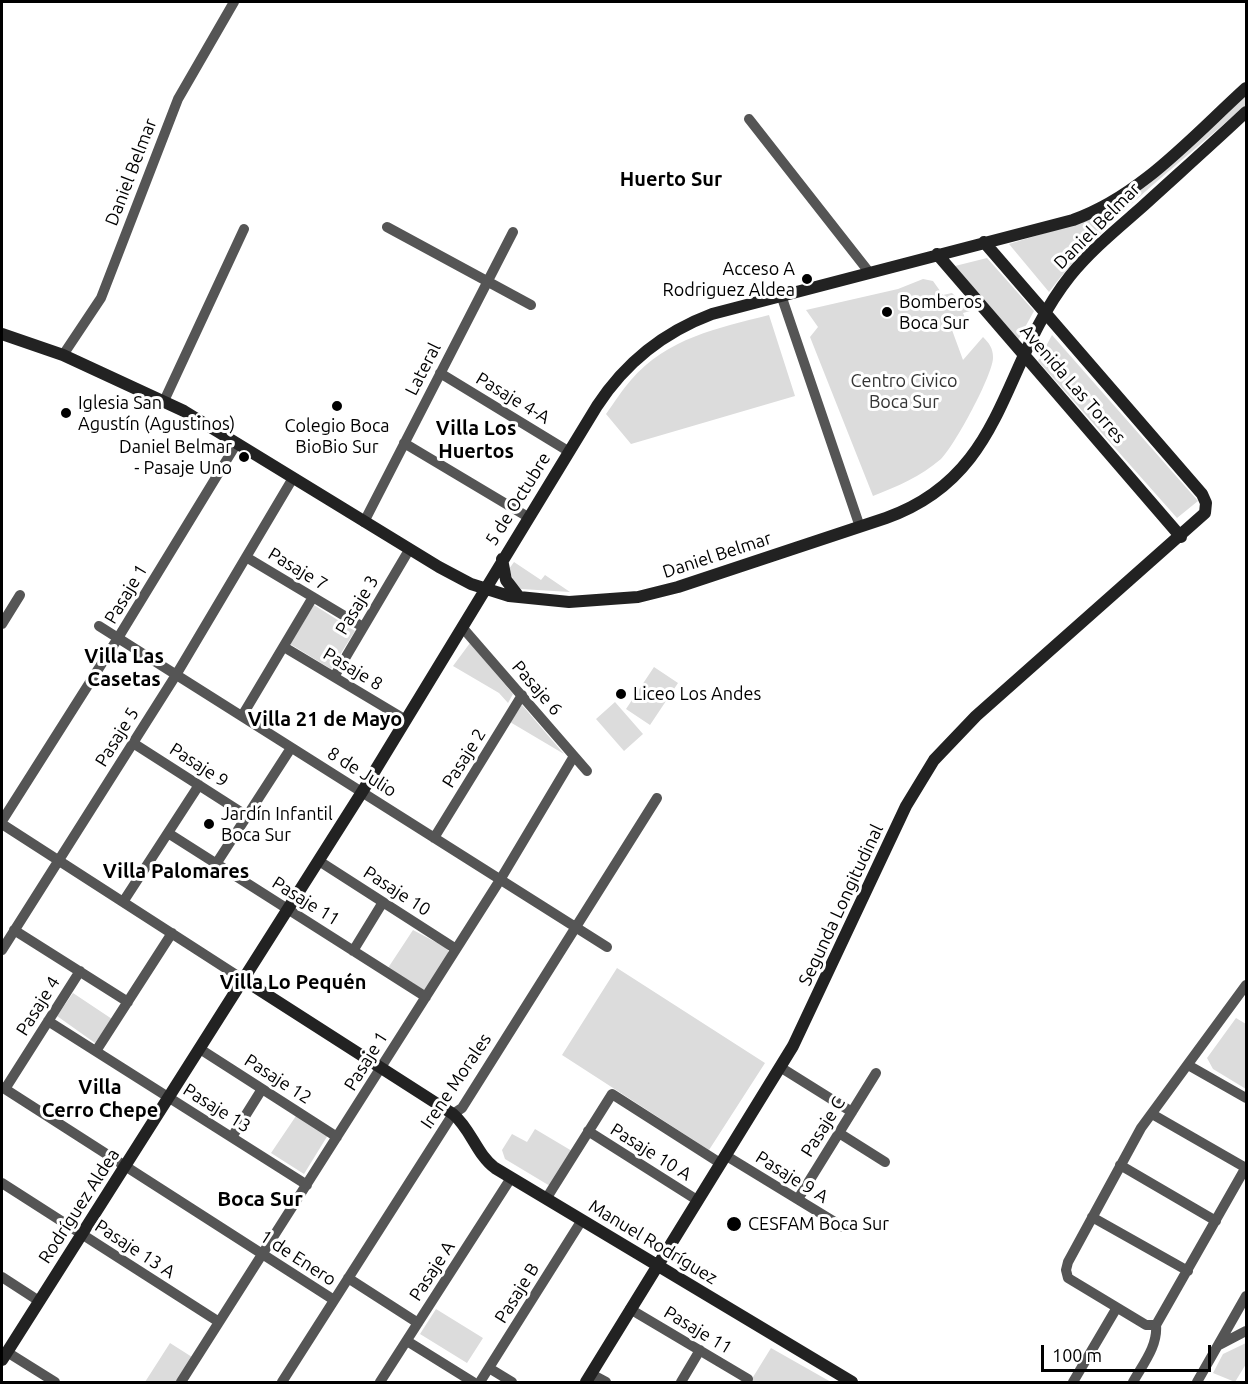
<!DOCTYPE html>
<meta charset="utf-8">
<style>
body{margin:0}
#map{position:relative;width:1248px;height:1384px;overflow:hidden;background:#fff;font-family:Ubuntu,sans-serif}
canvas{display:block}
.frame{position:absolute;inset:0;border:3px solid #000;pointer-events:none}
.scale{position:absolute;left:1041px;top:1345px;width:170px;height:27px;box-sizing:border-box;border:3px solid #000;border-top:0;padding-left:8px;font-size:18px;line-height:21px;white-space:nowrap;color:#000;-webkit-text-stroke:4px #fff;paint-order:stroke}
</style>
<div id="map">
<canvas width="1248" height="1384"></canvas>
<div class="frame"></div>
<div class="scale">100 m</div>
</div>
<script>
const g = document.querySelector('canvas').getContext('2d');
g.lineJoin = 'round';
function paint(path, color) {
  g.fillStyle = color;
  g.fill(path, 'evenodd');
}
function stroke(path, color, width, dash) {
  g.strokeStyle = color;
  g.lineWidth = width;
  g.lineCap = dash ? 'butt' : 'round';
  g.setLineDash(dash || []);
  g.stroke(path);
}
function drawText(font, color, halo, rows, align = 'center') {
  g.font = font + ' Ubuntu,sans-serif';
  g.lineWidth = 6;
  g.setLineDash([]);
  g.textBaseline = 'middle';
  g.strokeStyle = halo;
  g.fillStyle = color;
  for (const [text, x, y, turn = 0] of rows) {
    g.save();
    g.translate(x, y);
    g.rotate((+turn || 0) * Math.PI / 180);
    g.textAlign = isNaN(turn) ? turn : align;
    if (halo) g.strokeText(text, 0, 0);
    g.fillText(text, 0, 0);
    g.restore();
  }
}
paint(new Path2D(`
 M1246,96v9c-67,59 -143,116 -197,187l-40,-48 82,-25 40,-22z
 M987,258l47,53 -16,29 -63,-74z
 M923,279l10,2 10,14 9,-2 18,18 -7,2 5,12 -16,5 11,30 20,-23c6,6 10,11 10,20 1,16 -39,90 -52,102 -21,18 -43,27 -68,37l-63,-159 8,-10 -12,-17 92,-21z
 M769,315l26,81 -164,48 -25,-30c8,-11 16,-24 25,-34 36,-42 87,-52 138,-65z
 M1052,335l146,166 -21,17 -139,-157z
 M514,562l27,18 4,-5 25,17 -49,-3 -6,-5 -6,-15z
 M314,605l41,26 -24,38 -41,-25z
 M470,643l43,51 -5,9 -9,-10 -46,-27z
 M654,667l24,16 -28,42 -24,-16z
 M615,702l28,32 -19,17 -28,-32z
 M522,705l42,49 -54,-32z
 M413,930l34,18 2,6 -23,37 -38,-23z
 M617,968l148,95 -56,87 -147,-95z
 M73,993l39,26 -17,24 -38,-27z
 M1236,1018l10,6v65l-33,-20 -6,-11z
 M296,1116l32,19 -24,39 -33,-21z
 M535,1129l37,22 -22,35 -45,-27 -3,-9 10,-16 15,8z
 M436,1309l47,29 -16,25 -47,-29z
 M170,1343l22,14 -16,25h-31z
 M1246,1343v21l-11,18 -22,-9 10,-19z
 M771,1348l60,34h-81z`), '#dcdcdc');
stroke(new Path2D(`
 M749,119l120,153
 M387,227l144,78
 M781,295l79,232
 M63,355l38,-57 77,-199 56,-97
 M440,373l128,78
 M164,401l80,-172
 M404,443l124,74
 M364,522l149,-290
 M246,557l117,70
 M2,624l18,-29
 M99,626l508,321
 M462,627l125,144
 M284,647l122,73
 M334,677l75,-127
 M242,716l71,-119
 M133,743l114,73
 M2,821l116,-183 119,-195
 M2,824l242,156
 M168,833l258,164
 M434,838l88,-143
 M319,861l137,88
 M216,864l75,-116
 M123,902l76,-117
 M14,930l114,72
 M2,950l174,-275 117,-197
 M353,951l30,-49
 M1246,985l-105,143 -73,134 -2,8 2,8 78,47h10l90,-158
 M48,1021l259,164
 M200,1049l137,88
 M96,1051l76,-118
 M1188,1065l58,33
 M780,1067l72,45
 M2,1087l332,213
 M5,1089l75,-118
 M1152,1114l94,54
 M588,1131l109,69
 M839,1133l46,29
 M232,1137l30,-48
 M725,1155l118,72
 M1120,1165l96,56
 M2,1183l217,139
 M546,1199l66,-105 108,69
 M798,1199l78,-126
 M1092,1217l96,54
 M2,1277l37,24
 M348,1278l70,45
 M630,1309l118,70
 M407,1341l66,41
 M1219,1345l27,-14
 M7,1352l48,30
 M489,1368l23,14
 M591,1374l15,8
 M181,1382l319,-502 74,-124
 M282,1382l171,-268 9,-6 195,-310
 M380,1382l131,-204
 M480,1382l102,-162
 M681,1382l19,-32
 M1073,1382l43,-73
 M1133,1382c10,-18 25,-36 23,-57
 M1197,1382l49,-86`), '#555', 10);
stroke(new Path2D(`
 M937,254l244,283
 M2,334l61,21 121,56 255,156 32,17 38,12 60,6 69,-5 40,-10 208,-69c121,-43 114,-154 184,-242 21,-26 47,-47 72,-69 35,-32 70,-63 104,-95
 M502,559l4,21 13,17
 M244,980l209,134c18,15 24,41 42,54l357,214
 M2,1360l360,-568 235,-386c28,-43 67,-74 115,-92l361,-94c68,-24 120,-84 173,-132
 M586,1382l207,-336 113,-240 28,-46 42,-44 229,-203 1,-10 -4,-9 -218,-252`), '#222', 12);
for (const [x, y, r, color] of [
 [807,279,6,"#000"],
 [887,312,6,"#000"],
 [337,406,6,"#000"],
 [66,413,6,"#000"],
 [244,457,6,"#000"],
 [621,694,6,"#000"],
 [209,824,6,"#000"],
 [734,1224,8,"#000"]
]) {
  const dot = new Path2D();
  dot.arc(x, y, r, 0, 2 * Math.PI);
  g.fillStyle = color;
  g.fill(dot);
  stroke(dot, '#fff', 2);
}
drawText('18px', '#000', '#fff', [
 ["Daniel Belmar",131,172,-69],
 ["Daniel Belmar",1097,226,-45],
 ["Lateral",423,369,-63],
 ["Avenida Las Torres",1073,384,49],
 ["Pasaje 4-A",513,398,31],
 ["5 de Octubre",518,499,-58],
 ["Daniel Belmar",717,555,-18],
 ["Pasaje 7",298,569,31],
 ["Pasaje 1",126,594,-59],
 ["Pasaje 3",357,605,-59],
 ["Pasaje 8",353,669,31],
 ["Pasaje 6",537,688,49],
 ["Pasaje 5",117,737,-58],
 ["Pasaje 2",464,758,-58],
 ["Pasaje 9",199,765,33],
 ["8 de Julio",362,772,32],
 ["Pasaje 10",397,891,33],
 ["Pasaje 11",306,901,32],
 ["Segunda Longitudinal",841,905,-65],
 ["Pasaje 4",38,1006,-58],
 ["Pasaje 1",366,1061,-58],
 ["Pasaje 12",278,1079,33],
 ["Irene Morales",456,1081,-56],
 ["Pasaje 13",217,1108,32],
 ["Pasaje C",823,1127,-58],
 ["Pasaje 10 A",651,1152,32],
 ["Pasaje 9 A",792,1177,32],
 ["Rodríguez Aldea",79,1206,-57],
 ["Manuel Rodríguez",653,1242,31],
 ["Pasaje 13 A",135,1249,33],
 ["1 de Enero",298,1258,33],
 ["Pasaje A",432,1271,-57],
 ["Pasaje B",517,1293,-58],
 ["Pasaje 11",698,1330,31]
]);
drawText('18px', '#000', '#fff', [
 ["Acceso A",795,269,"right"],
 ["Rodriguez Aldea",795,290,"right"],
 ["Bomberos",899,302],
 ["Boca Sur",899,323],
 ["Iglesia San",78,403],
 ["Agustín (Agustinos)",78,424],
 ["Colegio Boca",337,426,"center"],
 ["BioBio Sur",337,447,"center"],
 ["Daniel Belmar",232,447,"right"],
 ["- Pasaje Uno",232,468,"right"],
 ["Liceo Los Andes",633,694],
 ["Jardín Infantil",221,814],
 ["Boca Sur",221,835],
 ["CESFAM Boca Sur",748,1224]
], 'left');
drawText('18px', '#333', '#fff', [
 ["Centro Civico",904,381],
 ["Boca Sur",904,402]
]);
drawText('bold 20px', '#000', '#fff', [
 ["Huerto Sur",671,179],
 ["Villa Los",476,428],
 ["Huertos",476,451],
 ["Villa Las",124,656],
 ["Casetas",124,679],
 ["Villa 21 de Mayo",325,719],
 ["Villa Palomares",176,871],
 ["Villa Lo Pequén",293,982],
 ["Villa",100,1087],
 ["Cerro Chepe",100,1110]
]);
drawText('bold 21px', '#000', '#fff', [
 ["Boca Sur",260,1199]
]);
</script>
